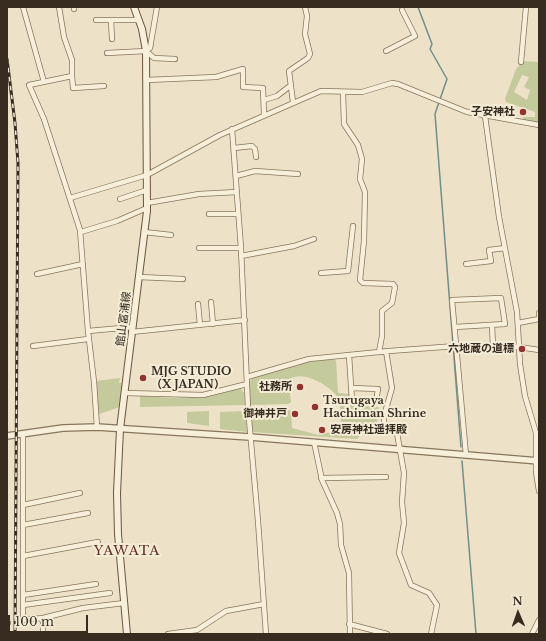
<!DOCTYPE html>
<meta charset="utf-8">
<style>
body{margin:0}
#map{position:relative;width:546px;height:641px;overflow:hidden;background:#ede2c7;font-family:"Libre Baskerville",serif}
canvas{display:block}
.frame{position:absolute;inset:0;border:8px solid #382c20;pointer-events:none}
.north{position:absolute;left:498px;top:593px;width:40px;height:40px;-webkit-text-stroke:3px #f4ecd6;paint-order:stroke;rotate:358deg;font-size:11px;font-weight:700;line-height:16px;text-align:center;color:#382c20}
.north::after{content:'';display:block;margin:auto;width:14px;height:18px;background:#382c20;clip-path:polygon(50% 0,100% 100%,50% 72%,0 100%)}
.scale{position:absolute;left:8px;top:615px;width:80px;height:18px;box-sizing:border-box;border:2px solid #382c20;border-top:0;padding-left:5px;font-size:12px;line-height:14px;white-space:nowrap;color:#382c20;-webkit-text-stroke:3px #f4ecd6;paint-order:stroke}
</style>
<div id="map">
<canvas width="546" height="641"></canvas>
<div class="frame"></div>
<div class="north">N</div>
<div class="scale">100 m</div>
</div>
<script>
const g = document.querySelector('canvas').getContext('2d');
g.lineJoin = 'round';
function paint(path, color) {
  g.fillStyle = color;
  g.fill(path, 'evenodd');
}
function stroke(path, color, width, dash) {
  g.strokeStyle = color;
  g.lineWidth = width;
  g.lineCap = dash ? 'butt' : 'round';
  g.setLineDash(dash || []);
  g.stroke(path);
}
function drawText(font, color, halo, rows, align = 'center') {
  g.font = font + ' "Libre Baskerville","Noto Sans JP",serif';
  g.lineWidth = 4;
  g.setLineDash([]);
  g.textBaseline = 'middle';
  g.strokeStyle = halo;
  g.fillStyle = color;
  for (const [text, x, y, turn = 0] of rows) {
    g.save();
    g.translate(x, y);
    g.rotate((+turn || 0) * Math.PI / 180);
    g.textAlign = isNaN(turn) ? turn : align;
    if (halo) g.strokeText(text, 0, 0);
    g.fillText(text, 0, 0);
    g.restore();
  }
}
paint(new Path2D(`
 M523,61l16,1v61l-16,-3v-3h12v-5l-29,-10 -1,-3 11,-30zM522,75l7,2 -5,10 6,3 -3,10 -13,-8z
 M334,359l2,2 2,32 11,1 4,10 25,3 2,4 -5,18 -12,3 -6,7 -105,-7 -1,-21 38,-1 2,2 1,16 26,7 21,-5 2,-3 -1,-27c-8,-13 -37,-32 -52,-20l3,22 -3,2 -38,1 -1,-23 6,-6 54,-15z
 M120,378l-1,5h3l-2,24 -21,7 -4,-33z
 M240,388l4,5 1,12 -105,2v-11l35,2 28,-1z
 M209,411v15l-22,-3v-11z
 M245,411l2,21 -27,-3v-17z`), '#c4ca9b');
stroke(new Path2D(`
 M418,7l14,37 -2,5 17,30 -12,35 26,333
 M462,461l14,173`), '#6f8f88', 1.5);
const minor = new Path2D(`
 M23,7l21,75
 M59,7l5,30 8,23v16
 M74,7v2
 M96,20h43
 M111,20l1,19
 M146,51l4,-3 7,-41
 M386,51l29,-15 -13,-26
 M107,53l39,-2 8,7 21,1
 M521,62l5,-55
 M147,80l69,-3 27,-8v18l20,1 1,27
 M343,92l1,32 14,21 4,14 -2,20 5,13 -1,49 -4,39 3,3 30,1 2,3 -3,16 -10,8v25l-3,16
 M264,100l13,-4 13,-10
 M293,102l-4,-31 19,-13 2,-4 -5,-20 2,-18 -2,-9
 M485,116l14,101 18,95 3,52 5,32 11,37v39l3,19
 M232,129l9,119 7,160 10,113 8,113
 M234,148l18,-2 3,3 1,8
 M236,176l19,-5 43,3
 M70,198l77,-23 73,-40 94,-41 7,-3 41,1 30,-9 6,1 69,28 72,13
 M120,199l27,-9
 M147,203l52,-9 38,-2
 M209,214h29
 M81,232l36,-11 30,-13
 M144,232l27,3
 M199,248h42
 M241,256l53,-10 20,-7
 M466,264l25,-3 -2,-11 16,-2
 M321,273l27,-2 5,-45
 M37,274l46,-10
 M139,277l44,2
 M211,302l2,22
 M198,304l2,21
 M518,323l21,-4v-6
 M492,325l1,22
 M455,327l50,-3 -4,-26 -49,2 14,155
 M88,331l-8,-101 -36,-111 -15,-34 43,-9 1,12 31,-2
 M132,332l113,-12
 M33,346l55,-7
 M386,351l6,37 -8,28v8l13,9 7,40 -2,29 2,21 -5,30 12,32 18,8 8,12 -6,29
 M349,355l3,46
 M247,377l62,-18 80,-8 67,-5 63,1 20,3
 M352,388l26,1 -1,6
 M124,393l79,2 44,-11
 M97,427l-3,-45 -6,-51 45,-4
 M23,435v185l20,-2 40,-10 41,-5
 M314,442l8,38 15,33 3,11 1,21 8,28 1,61
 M321,478l65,-1
 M23,505l57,-12
 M23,525l65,-12
 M23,556l75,-14
 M23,595l73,-11
 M23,605l87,-12
 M43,618v16
 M7,623h1
 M349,624l38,10
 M168,634l29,-4 29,-19 38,-7
 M532,634l7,-14`);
const tertiary = new Path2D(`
 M7,436l56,-8 34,-1 153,10 289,24`);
const secondary = new Path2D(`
 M127,634l-9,-100 -1,-41 3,-64 27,-218 -1,-160 -4,-22 -8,-22`);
stroke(minor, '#87755d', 6);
stroke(tertiary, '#87755d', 8);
stroke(secondary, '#695640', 8);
stroke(minor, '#f8efda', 4.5);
stroke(tertiary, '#f8efda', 5.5);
stroke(secondary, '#f8efda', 6);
const rail = new Path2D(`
 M7,59l8,64 3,40 -3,471`);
stroke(rail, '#382c20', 3);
stroke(rail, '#f4ecd6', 1.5, [4.5]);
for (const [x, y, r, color] of [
 [523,112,4,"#94322f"],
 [522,349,4,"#94322f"],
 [143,378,4,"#94322f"],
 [300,387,4,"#94322f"],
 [315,407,4,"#94322f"],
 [295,414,4,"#94322f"],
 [322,430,4,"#94322f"]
]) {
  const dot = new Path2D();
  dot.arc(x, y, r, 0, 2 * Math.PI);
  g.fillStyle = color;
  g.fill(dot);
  stroke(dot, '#f4ecd6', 1.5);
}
drawText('bold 11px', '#382c20', '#f4ecd6', [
 ["子安神社",515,112],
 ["六地蔵の道標",514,349],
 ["MJG STUDIO",151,372,"left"],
 ["（X JAPAN）",151,385,"left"],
 ["社務所",292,387],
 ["Tsurugaya",323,401,"left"],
 ["Hachiman Shrine",323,414,"left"],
 ["御神井戸",287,414],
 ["安房神社遥拝殿",330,430,"left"]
], 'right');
drawText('11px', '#382c20', '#f4ecd6', [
 ["館山富浦線",124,319,-83]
]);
g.letterSpacing = '1px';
drawText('13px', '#633121', '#f4ecd6', [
 ["YAWATA",127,551]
]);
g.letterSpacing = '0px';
</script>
